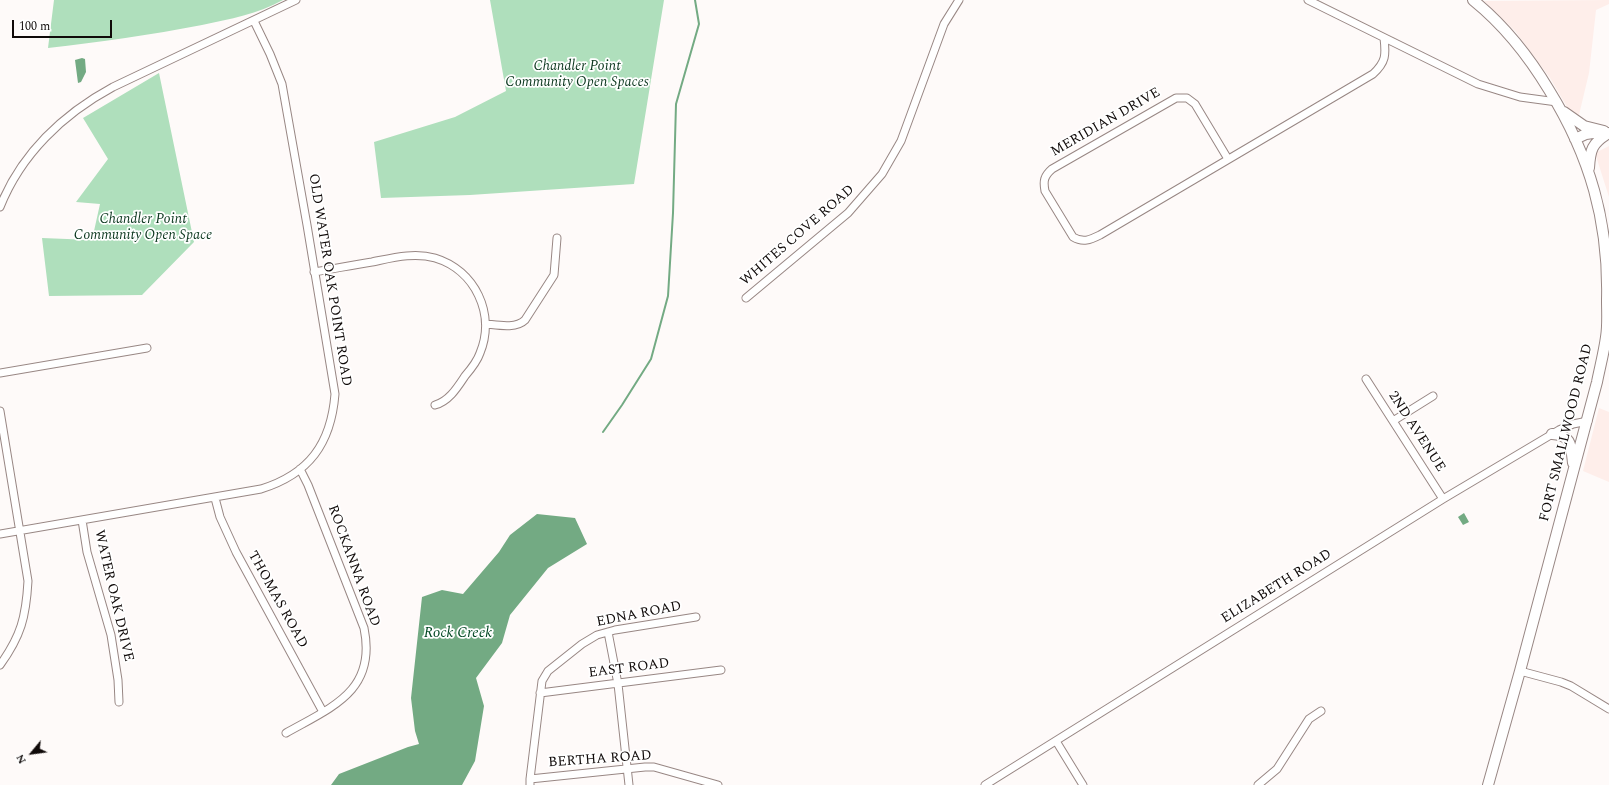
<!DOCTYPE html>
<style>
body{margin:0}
#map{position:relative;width:1609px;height:785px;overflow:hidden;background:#fefaf9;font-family:Spectral,serif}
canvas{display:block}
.north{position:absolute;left:12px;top:733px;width:40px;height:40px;-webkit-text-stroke:3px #fff;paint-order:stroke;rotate:241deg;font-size:11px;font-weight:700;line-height:16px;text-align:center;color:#100a09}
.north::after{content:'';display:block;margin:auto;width:14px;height:18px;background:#100a09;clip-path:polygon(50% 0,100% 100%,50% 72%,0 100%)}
.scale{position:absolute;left:12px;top:20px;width:100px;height:18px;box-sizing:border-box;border:2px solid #100a09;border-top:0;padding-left:5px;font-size:12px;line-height:14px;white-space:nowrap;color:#100a09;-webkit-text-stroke:3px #fff;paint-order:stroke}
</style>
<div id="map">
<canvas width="1609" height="785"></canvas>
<div class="north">N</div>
<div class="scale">100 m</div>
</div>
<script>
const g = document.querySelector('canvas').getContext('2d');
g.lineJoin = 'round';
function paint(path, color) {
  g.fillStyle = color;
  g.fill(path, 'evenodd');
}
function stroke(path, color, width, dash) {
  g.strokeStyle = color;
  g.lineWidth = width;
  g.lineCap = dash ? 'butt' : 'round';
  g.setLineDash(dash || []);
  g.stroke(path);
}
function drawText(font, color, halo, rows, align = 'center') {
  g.font = font + ' Spectral,serif';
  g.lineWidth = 3.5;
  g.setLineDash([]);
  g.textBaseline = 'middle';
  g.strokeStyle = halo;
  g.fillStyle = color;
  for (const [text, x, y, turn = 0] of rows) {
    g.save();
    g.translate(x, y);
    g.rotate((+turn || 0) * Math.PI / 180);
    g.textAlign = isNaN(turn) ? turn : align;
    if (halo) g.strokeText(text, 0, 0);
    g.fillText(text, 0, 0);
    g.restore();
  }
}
paint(new Path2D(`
 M1609,0v4l-13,6 -7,63 -11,46 -8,-7 -20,-34 -35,-47 -31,-30z
 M1609,146v51l-14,-44z
 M1599,408l10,4v70l-26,-11z`), '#feeeea');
paint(new Path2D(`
 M54,0h229c-25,14 -53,19 -81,25 -51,10 -102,17 -154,23z
 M490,0h174l-30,184 -164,11 -89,3 -7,-56 81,-25 51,-26z
 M159,73l35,169 -52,53 -93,1 -7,-58 50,2 8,-36 -24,-2 32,-43 -25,-41z`), '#afdfbc');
paint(new Path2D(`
 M82,58l3,1 1,13 -5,10 -3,1 -3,-23z
 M1464,513l5,9 -6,3 -5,-8z
 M537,514l38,4 12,26 -39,24 -38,47 -8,28 -26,35 8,28 -9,55 -13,24h-131l8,-11 69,-27 11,-3 -4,-13 -4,-33 11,-101 20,-7 21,4 36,-42 11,-17z`), '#73aa83');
stroke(new Path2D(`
 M603,432l19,-27 29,-46 17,-63 5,-83 3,-109 23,-80 -4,-24`), '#73aa83', 2);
const minor = new Path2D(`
 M1308,0l170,84 42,13 37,5
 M1228,159l-33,-55 -8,-6h-11l-124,71c-8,7 -9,12 -7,22l28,46c10,6 17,3 27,-2l273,-161c13,-12 13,-19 11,-36
 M0,207c21,-53 63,-93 113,-120l183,-87
 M314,272c19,-3 38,-7 58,-10 20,-4 42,-10 63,-4 40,12 61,56 45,95 -3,9 -9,16 -15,23 -8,12 -16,25 -30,29
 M746,298l102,-85 34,-39 19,-33 43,-117 15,-24
 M486,324c11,1 30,5 39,-4l29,-45 3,-37
 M0,373l147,-25
 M1366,379l77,120
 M0,411l28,170c-2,36 -7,55 -28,84
 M1393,421l40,-25
 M215,498l5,19 16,35 87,160
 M82,520l5,32 24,83 7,45 1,22
 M0,534l261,-45c48,-15 70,-45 74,-95l-28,-169 -25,-141 -12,-30 -16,-33
 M608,632l10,52 11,101
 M1520,671l41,11 10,4 38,23
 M540,693l181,-23
 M286,733c46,-26 91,-42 78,-105l-56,-143 -8,-16
 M1056,741l27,44
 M530,779l115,-12h9l64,18
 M530,785v-6l12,-98 6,-10 34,-27 15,-9 18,-5 81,-13
 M985,785l458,-286 116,-69 14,-6 15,-3
 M1258,785l19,-16 32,-50 12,-8`);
const secondary = new Path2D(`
 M1473,0c31,25 55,55 76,90 41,66 60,132 58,210 0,12 1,25 -1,37 -2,15 -6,30 -9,45l-77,289 -32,114
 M1564,112l20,14 20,5
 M1575,139l11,-5 14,-2
 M1589,168c1,-18 3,-25 20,-35
 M1552,434c20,1 19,12 21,29`);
stroke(minor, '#988784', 9);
stroke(secondary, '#988784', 12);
stroke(minor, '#fff', 7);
stroke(secondary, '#fff', 10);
drawText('italic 14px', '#0a361d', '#fff', [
 ["Chandler Point",577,67],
 ["Community Open Spaces",577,83],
 ["Chandler Point",143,220],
 ["Community Open Space",143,236]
]);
drawText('14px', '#100a09', '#fff', [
 ["MERIDIAN DRIVE",1106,123,-30],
 ["WHITES COVE ROAD",798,236,-41],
 ["OLD WATER OAK POINT ROAD",329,280,81],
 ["2ND AVENUE",1416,432,57],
 ["FORT SMALLWOOD ROAD",1567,433,-76],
 ["ROCKANNA ROAD",353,566,70],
 ["ELIZABETH ROAD",1277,587,-32],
 ["WATER OAK DRIVE",113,596,77],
 ["THOMAS ROAD",277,600,61],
 ["EDNA ROAD",639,615,-11],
 ["EAST ROAD",629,669,-7],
 ["BERTHA ROAD",600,760,-4]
]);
drawText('italic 15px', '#034924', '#fff', [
 ["Rock Creek",458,634]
]);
</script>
